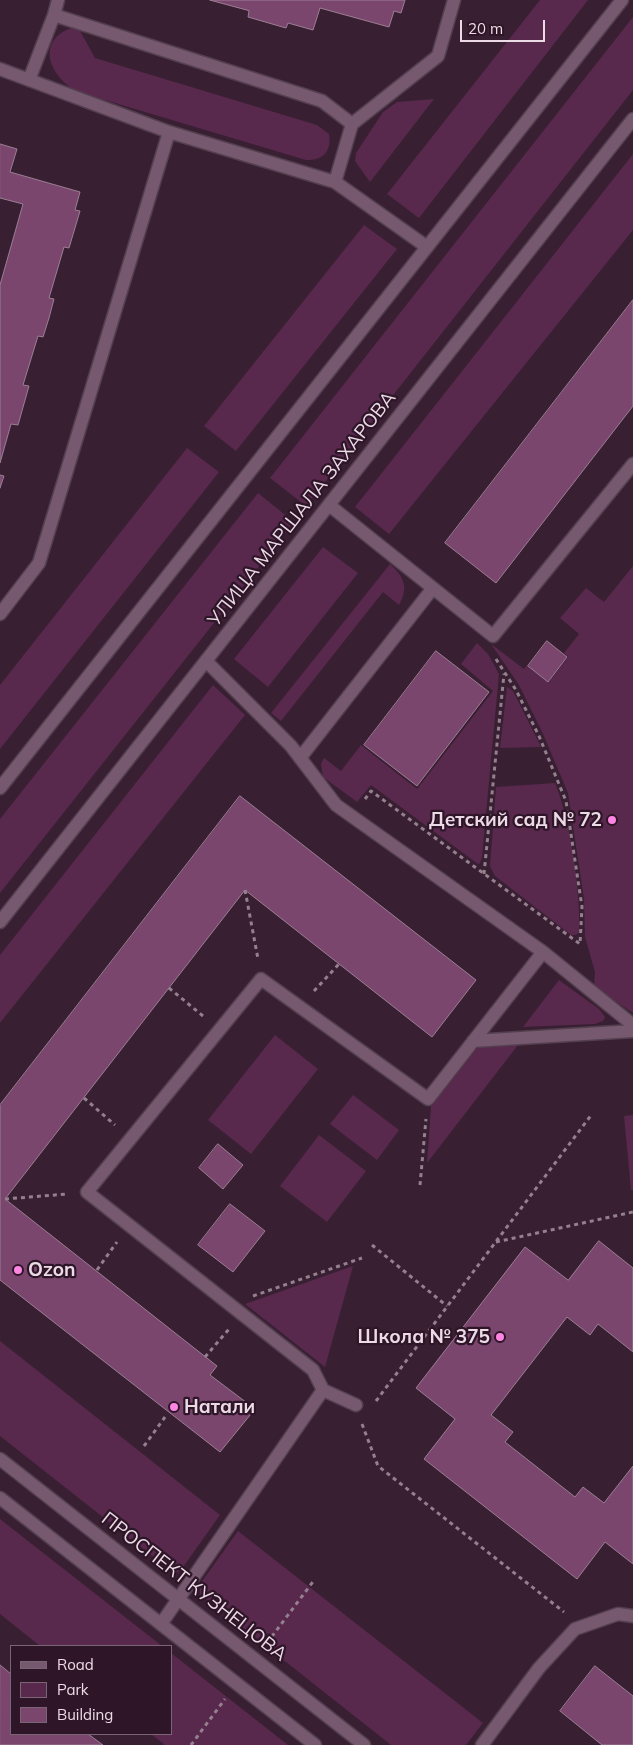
<!DOCTYPE html>
<meta charset="utf-8">
<style>
body{margin:0}
#map{position:relative;width:633px;height:1745px;overflow:hidden;background:#382032;font-family:Mulish,sans-serif}
canvas{display:block}
.legend{position:absolute;left:10px;top:1645px;width:162px;height:90px;box-sizing:border-box;background:#2e1628;border:1px solid #7a6574;margin:0;padding:6px 9px;list-style:none;font-size:15px;color:#ecdbe7}
.legend li{display:flex;align-items:center;gap:10px;height:25px}
.legend b{width:25px;border:1px solid #7a6574}
.scale{position:absolute;left:460px;top:20px;width:85px;height:22px;box-sizing:border-box;border:2px solid #ecdbe7;border-top:0;padding-left:6px;font-size:15px;line-height:18px;white-space:nowrap;color:#ecdbe7;-webkit-text-stroke:4px #2e1628;paint-order:stroke}
</style>
<div id="map">
<canvas width="633" height="1745"></canvas>
<ul class="legend">
<li><b style="height:6px;background:#76596e"></b>Road</li>
<li><b style="height:14px;background:#58284d"></b>Park</li>
<li><b style="height:14px;background:#7a466e"></b>Building</li>
</ul>
<div class="scale">20 m</div>
</div>
<script>
const g = document.querySelector('canvas').getContext('2d');
g.lineJoin = 'round';
function paint(path, color) {
  g.fillStyle = color;
  g.fill(path, 'evenodd');
}
function stroke(path, color, width, dash) {
  g.strokeStyle = color;
  g.lineWidth = width;
  g.lineCap = dash ? 'butt' : 'round';
  g.setLineDash(dash || []);
  g.stroke(path);
}
function drawText(font, color, halo, rows, align = 'center') {
  g.font = font + ' Mulish,sans-serif';
  g.lineWidth = 4.5;
  g.setLineDash([]);
  g.textBaseline = 'middle';
  g.strokeStyle = halo;
  g.fillStyle = color;
  for (const [text, x, y, turn = 0] of rows) {
    g.save();
    g.translate(x, y);
    g.rotate((+turn || 0) * Math.PI / 180);
    g.textAlign = isNaN(turn) ? turn : align;
    if (halo) g.strokeText(text, 0, 0);
    g.fillText(text, 0, 0);
    g.restore();
  }
}
paint(new Path2D(`
 M540,0h48l-169,218 -32,-24z
 M633,17v73l-327,416 -36,-28z
 M71,28l8,1 16,29 222,67 12,9c3,17 -6,27 -23,26l-228,-68c-27,-14 -44,-50 -7,-64z
 M434,99l-64,83 -15,-21 1,-8 27,-41 14,-10z
 M633,154v76l-244,304 -34,-27z
 M364,225l33,24 -161,202 -32,-25z
 M187,448l32,24 -219,277v-64z
 M258,493l36,29 -294,371v-74z
 M323,547l35,26 -90,114 -34,-28z
 M390,564c14,13 19,23 9,41l-16,-13 -102,129 -10,-8z
 M633,566v447l-39,-26 1,-15 -10,-35 -1,-38 -16,-106 -25,-59 -24,-49 -28,-41 33,25 3,-4 22,17 19,-25 -4,-4 15,-19 -19,-16 26,-30 18,14z
 M477,643l11,11 11,20 -17,183 -2,6 -2,1 -107,-79 -14,17 -34,-25 -2,-13 3,-6 17,13 20,-26 56,44 76,-98 -32,-27z
 M213,685l32,30 -245,308v-68z
 M507,687l6,4 28,56 -41,1z
 M555,783c15,36 26,110 24,150l-4,2h-4l-76,-59 -5,-10 6,-79z
 M559,980l40,29 6,8 -2,4 -8,3 -72,3z
 M275,1035l43,34 -67,85 -43,-34z
 M518,1045l-91,118 4,-57 47,-59z
 M353,1095l46,35 -22,30 -47,-36z
 M633,1115v75h-2l-7,-74z
 M319,1135l47,36 -39,51 -47,-36z
 M353,1266l-28,101 -80,-63z
 M0,1341l220,174 -39,55 -6,4 -175,-138z
 M0,1519l162,127h-122l-40,-32z
 M238,1531l245,192 -17,22h-75l-191,-151v-10z
 M171,1653l117,92h-123l-14,-11h20z`), '#58284d');
const building = new Path2D(`
 M210,0h195l-4,13 -7,-2 -5,16 -69,-19 -7,22 -25,-7 -2,5 -38,-11 1,-6z
 M0,144l17,5 -7,23 70,20 -5,18 5,1 -11,37 -5,-1 -15,51 5,1 -5,19 -6,19 -5,-1 -15,49 6,1 -11,39 -7,-1 -11,39v-178l23,-81 -23,-6z
 M633,300v106l-137,177 -51,-40z
 M0,475l4,1 -4,12z
 M547,641l20,16 -19,25 -20,-16z
 M436,651l53,41 -72,94 -53,-41z
 M240,796l236,184 -44,57 -187,-147 -240,309 212,167 -7,9 45,34 -35,43 -220,-172v-175z
 M218,1144l25,21 -20,24 -24,-21z
 M230,1204l35,27 -32,41 -35,-27z
 M599,1241l34,27v84l-35,-28 -8,11 -23,-18 -76,98 22,17 -8,10 70,55 8,-10 21,16 29,-37v98l-28,-22 -28,37 -153,-120 31,-40 -39,-31 109,-141 43,33z
 M0,1665l11,9v60h77l15,11h-103z
 M595,1666l38,30v49h-31l-42,-34z`);
paint(building, '#7a466e');
stroke(building, '#9c7e94', 1);
const service = new Path2D(`
 M58,0l-4,15 268,86 30,23
 M0,69l169,63 166,50 92,65
 M29,80l25,-65
 M335,182l17,-58 86,-68 16,-56
 M329,505l164,131 140,-172
 M0,614l39,-51 130,-431
 M206,661l85,85 45,59 207,147 90,73
 M300,758l133,-170
 M473,1041l160,-10
 M323,1390l33,15
 M161,1624l162,-234 -10,-20 -226,-178 174,-213 167,120 115,-147
 M482,1745l57,-77 36,-39 43,-15 15,2`);
const minor = new Path2D(`
 M0,1459l364,286
 M0,1498l315,247`);
const tertiary = new Path2D(`
 M0,788l622,-788
 M0,922l633,-803`);
stroke(service, '#543f4f', 15);
stroke(minor, '#543f4f', 15);
stroke(tertiary, '#543f4f', 15);
stroke(new Path2D(`
 M365,799l6,-8 209,153 2,-37 -16,-106 -27,-65 -23,-46 -22,-34
 M484,874l20,-200
 M245,890l13,69
 M169,988l34,28
 M314,991l25,-27
 M84,1098l31,27
 M420,1185l6,-66
 M5,1199l62,-5
 M496,1242l137,-30
 M372,1245l75,61
 M97,1270l20,-28
 M253,1296l109,-38
 M205,1357l24,-28
 M376,1401l216,-287
 M362,1424l16,42 186,146
 M144,1446l21,-29
 M267,1643l48,-64
 M191,1745l34,-46`), '#94808f', 3, [4, 4]);
stroke(service, '#76596e', 12);
stroke(minor, '#76596e', 12);
stroke(tertiary, '#76596e', 12);
for (const [x, y, r, color] of [
 [612,820,5,"#fd86e2"],
 [18,1270,5,"#fd86e2"],
 [500,1337,5,"#fd86e2"],
 [174,1407,5,"#fd86e2"]
]) {
  const dot = new Path2D();
  dot.arc(x, y, r, 0, 2 * Math.PI);
  g.fillStyle = color;
  g.fill(dot);
  stroke(dot, '#2e1628', 2);
}
drawText('19px', '#ecdbe7', '#2e1628', [
 ["УЛИЦА МАРШАЛА ЗАХАРОВА",302,509,-52],
 ["ПРОСПЕКТ КУЗНЕЦОВА",194,1587,38]
]);
drawText('bold 19px', '#ecdbe7', '#2e1628', [
 ["Детский сад № 72",602,820],
 ["Ozon",28,1270,"left"],
 ["Школа № 375",490,1337],
 ["Натали",184,1407,"left"]
], 'right');
</script>
